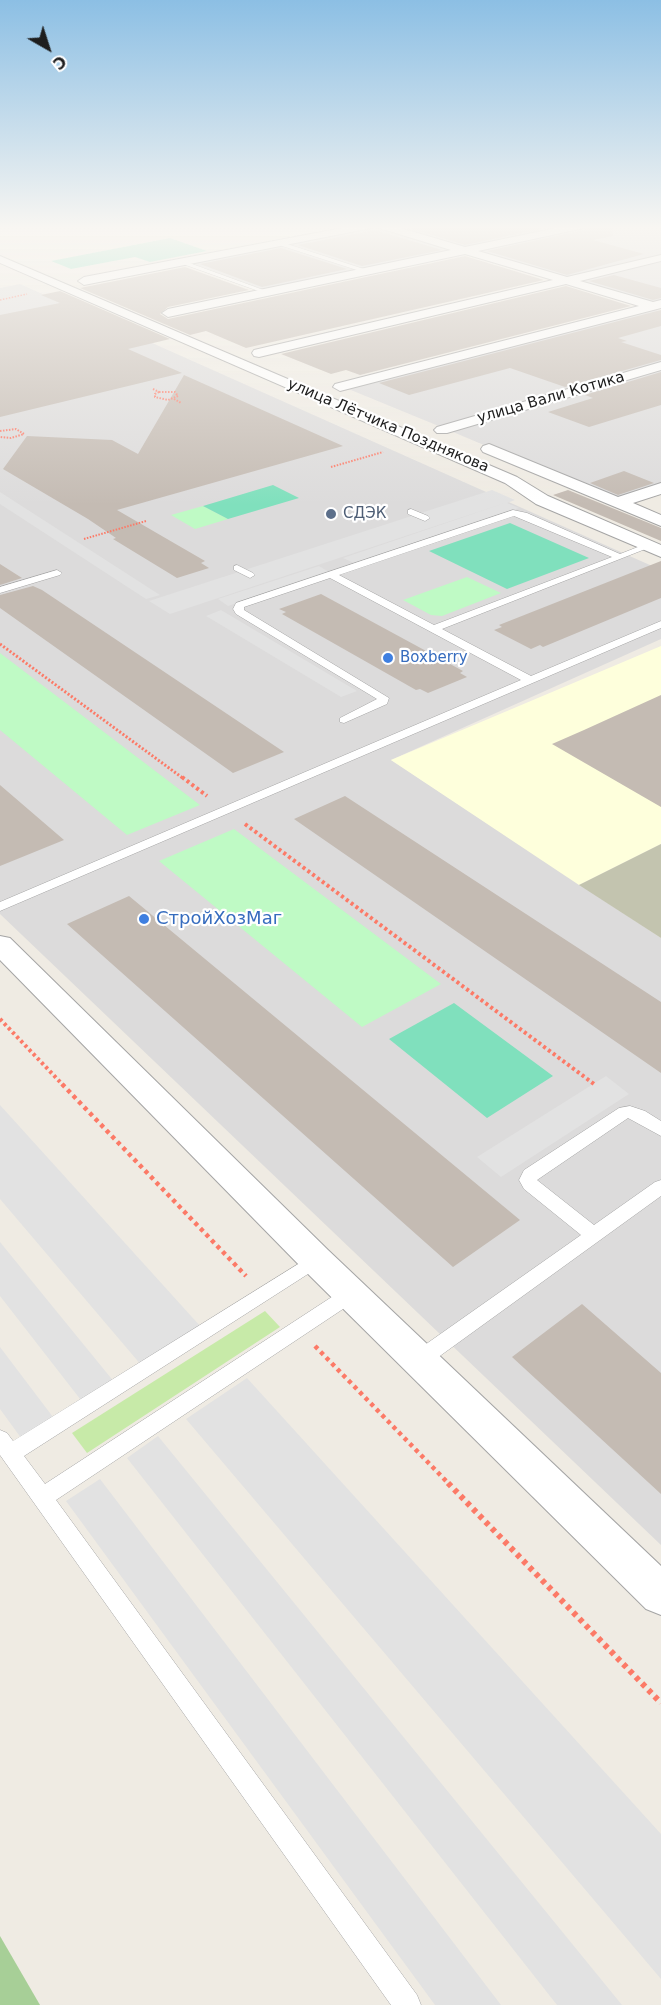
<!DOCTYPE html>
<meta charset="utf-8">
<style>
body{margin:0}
#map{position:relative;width:661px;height:2005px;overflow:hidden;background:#efebe3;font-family:"DejaVu Sans",sans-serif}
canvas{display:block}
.north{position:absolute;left:18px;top:18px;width:60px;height:60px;-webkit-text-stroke:4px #fff;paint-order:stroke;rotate:141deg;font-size:16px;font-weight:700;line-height:24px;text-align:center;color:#1e1e1e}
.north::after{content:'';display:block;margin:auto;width:21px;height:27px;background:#1e1e1e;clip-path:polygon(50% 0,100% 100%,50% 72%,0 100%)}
</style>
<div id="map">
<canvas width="661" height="2005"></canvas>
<div class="north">С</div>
</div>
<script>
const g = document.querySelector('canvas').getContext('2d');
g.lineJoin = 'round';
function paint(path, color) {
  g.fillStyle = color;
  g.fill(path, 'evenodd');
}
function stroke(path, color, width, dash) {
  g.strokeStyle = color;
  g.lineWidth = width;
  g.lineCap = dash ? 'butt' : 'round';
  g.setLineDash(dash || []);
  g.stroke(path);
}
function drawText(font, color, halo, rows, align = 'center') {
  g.font = font + ' "DejaVu Sans",sans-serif';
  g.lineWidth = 4.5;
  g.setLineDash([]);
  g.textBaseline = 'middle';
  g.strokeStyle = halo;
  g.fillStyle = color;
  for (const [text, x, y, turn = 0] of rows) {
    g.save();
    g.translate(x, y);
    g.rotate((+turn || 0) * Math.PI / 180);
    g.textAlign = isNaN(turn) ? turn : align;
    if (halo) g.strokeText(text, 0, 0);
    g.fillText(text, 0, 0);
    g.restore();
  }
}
paint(new Path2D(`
 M386,225h153l16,4 -88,19z
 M591,225h70v31l-93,22 -91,-27 1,-2z
 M379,226l75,24 -89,20 -81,-27z
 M278,244l80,27 -91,20 -79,-29z
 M661,259v43l-10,1 -74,-22z
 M20,284l641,286v69l-270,121 270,178v607l-661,-631v-626z
 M651,309l10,2v52l-220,64 -95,-39z
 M661,368v116l-42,15 -12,-2 -154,-65v-3z`), '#dcdbdb');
paint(new Path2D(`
 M661,646v198l-82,41 -188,-125z`), '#feffdc');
paint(new Path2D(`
 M661,844v94l-82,-53z`), '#c3c4af');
paint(new Path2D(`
 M265,1311l15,16 -193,126 -15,-20z`), '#c7eaa8');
paint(new Path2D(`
 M0,1936l40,69h-40z`), '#a7cf97');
paint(new Path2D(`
 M203,506l25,13 -33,10 -24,-14z
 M467,577l34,16 -59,23 -11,-1 -28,-15z
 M0,653l200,152 -73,30 -127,-105z
 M234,829l207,155 -79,43 -203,-166z`), '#bffac5');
paint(new Path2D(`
 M170,238l37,13 -57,11 -15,-5 -64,12 -20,-8z
 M273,485l26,13 -71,21 -25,-13z
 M510,523l79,35 -82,31 -78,-38z
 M454,1003l99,73 -66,42 -98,-79z`), '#80e0bd');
paint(new Path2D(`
 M492,490l23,10 -8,3 12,5 -165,55 -11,-5 162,-55 -335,111 -21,-13z
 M0,492l160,103 -14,4 -146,-95z
 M319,566l10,6 -101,34 -10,-7z
 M221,610l136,81 -16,6 -135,-81z
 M606,1076l23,18 -128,83 -24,-20z
 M0,1105l201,222 -59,39 -142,-167z
 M0,1242l115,141 -31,21 -84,-108z
 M0,1347l56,74 -32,21 -24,-33z
 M247,1378l414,456v145l-475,-560z
 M158,1436l464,569h-65l-430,-547z
 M100,1479l401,526h-66l-369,-504z`), '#e2e2e2');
paint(new Path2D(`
 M399,225h141l5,3 -80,17z
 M591,225h21l1,11 -20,4 51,14 -77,21 -80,-24 97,-21z
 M375,230l67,20 -80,16 -64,-21z
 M281,248l66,21 -85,18 -62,-23z
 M465,256l79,24 -298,68 -40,-17 -16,4 -110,-47 105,-21 64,23 -81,17 -8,7 8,5z
 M614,275l47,13v10l-8,2 -64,-19z
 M566,286l65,20 -271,69 -14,-5 -15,4 -50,-20z
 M60,291l110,48 -42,10 54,24 -182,44v-102l60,-12 -19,-8z
 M661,310v16l-43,12 9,3 -6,1 40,13v5l-96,27 -55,-19 -101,27 -30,-12z
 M661,372v33l-72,22 -41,-15 45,-14 -8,-3z
 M184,375l159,71 -226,64 88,51 -4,2 8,5 -32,10 -64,-39 3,-1 -28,-19 -85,-50 24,-33 85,4 26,14z
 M624,471l30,12 -36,12 -28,-12z
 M568,490l93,38v13l-108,-46z
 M661,561v37l-118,49 -3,-2 -9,4 -37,-19 8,-3 -3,-2z
 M0,564l22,14 -22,7z
 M33,586l9,4 242,162 -51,21 -233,-165v-13z
 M321,594l142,77 -3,2 7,4 -39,16 -8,-4 -4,1 -134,-76 4,-2 -7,-3z
 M661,695v112l-109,-63 32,-14z
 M0,785l64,55 -64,26z
 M345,796l316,206v71l-367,-254z
 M129,896l391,324 -67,47 -386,-343z
 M582,1304l79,69v121l-149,-137z`), '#c4bbb3');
const lane = new Path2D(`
 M542,225h8l15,4 -3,2z
 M278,241l89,29 1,1 -5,1 -87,-28z
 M180,261h4l85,31 -5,1 -84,-30z
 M411,509l17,7 2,2 -5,3 -17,-7v-4z
 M513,510l14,3 93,41 28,-11 5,3 -211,83 89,47 130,-55v7l-661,283v-9l521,-222 -191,-102 -86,29v3l145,88 -2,6 -43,19 -4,-1v-4l37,-19 -141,-85 -3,-5 3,-6zM514,516l98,41 -178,68 -95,-50z
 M237,565l16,8 2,2 -5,3 -16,-8v-4z
 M57,570l5,3 -2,2 -60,18v-6z
 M630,1106l15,5 16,10v15l-33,-18 -91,62 57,45 61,-43 6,-2v16l-235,170 -7,2 -7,-2 -3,-6 3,-6 169,-119 -57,-46 -5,-9 5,-10 95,-62z
 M316,1253l6,2 3,5 -3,5 -298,191 21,28 299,-195 7,-3 7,3 2,5 -2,5 -302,201 361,495 4,10h-30l-391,-550v-25l7,3 6,8z`);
const street = new Path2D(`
 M358,225h32l75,22 106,-22h18l-5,3 -106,23 89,26 94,-22v6l-81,20 73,21 8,-2v8l-321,83 -7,-4 2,-3 304,-78 -73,-22 -307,73 -5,-1 -2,-3 2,-3 299,-70 -88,-26 -297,63 -6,-4 6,-4 283,-59 -75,-23 -292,58 -6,-4 6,-4z
 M0,256l517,221 31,19 113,49v12l-125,-53 -31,-21 -505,-220z
 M661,362v8l-214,63h-10l-3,-3 3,-3z
 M489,444l129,53 43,-14v11l-28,9 28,12v11l-178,-74 -2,-3 2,-3z
 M0,936l10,2 318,312 333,316v49l-15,-6 -342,-339 -304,-310z`);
const secondary = new Path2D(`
 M0,225h7l-7,4z`);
stroke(lane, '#a5a5a5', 1);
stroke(street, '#a5a5a5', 2);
stroke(secondary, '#687703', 1);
stroke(new Path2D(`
 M0,300l27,-6`), '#fc7a67', 1.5, [1.5, 1.5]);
stroke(new Path2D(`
 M153,389l6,3
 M159,392h16l3,4 -10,4 -13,-3v-3z
 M174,399l7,4
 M0,431l16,-2 8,5 -13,4 -11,-1
 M331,467l52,-15
 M84,539l62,-18`), '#fc7a67', 2, [1.5, 1.5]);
stroke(new Path2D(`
 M0,644l184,135`), '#fc7a67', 3, [2, 2]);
stroke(new Path2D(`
 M182,777l25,19
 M245,824l349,260
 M0,1019l63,66`), '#fc7a67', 4, [3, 3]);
stroke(new Path2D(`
 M62,1084l184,192
 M315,1346l135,139`), '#fc7a67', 4.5, [4, 4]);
stroke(new Path2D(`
 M448,1483l213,220`), '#fc7a67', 6, [4.5, 4.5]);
paint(lane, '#fff');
paint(street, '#fff');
paint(secondary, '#f6fab6');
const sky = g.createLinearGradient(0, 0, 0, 505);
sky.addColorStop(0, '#8cbfe4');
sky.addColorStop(0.45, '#f8f6f2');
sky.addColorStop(1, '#f8f6f200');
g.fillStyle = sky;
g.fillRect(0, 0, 661, 505);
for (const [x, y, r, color] of [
 [331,514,6,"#5c6f8a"],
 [388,658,6,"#3f7fe0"],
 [144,919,6,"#3f7fe0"]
]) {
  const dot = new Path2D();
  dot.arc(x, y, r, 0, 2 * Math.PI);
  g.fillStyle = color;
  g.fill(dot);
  stroke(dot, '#fff', 2);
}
drawText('15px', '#1e1e1e', '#fff', [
 ["улица Вали Котика",551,398,-16],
 ["улица Лётчика Позднякова",388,426,23]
]);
drawText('15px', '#4e5e75', '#fff', [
 ["СДЭК",343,514]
], 'left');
drawText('15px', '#366cbe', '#fff', [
 ["Boxberry",400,658]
], 'left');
drawText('18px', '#366cbe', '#fff', [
 ["СтройХозМаг",156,919]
], 'left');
</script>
